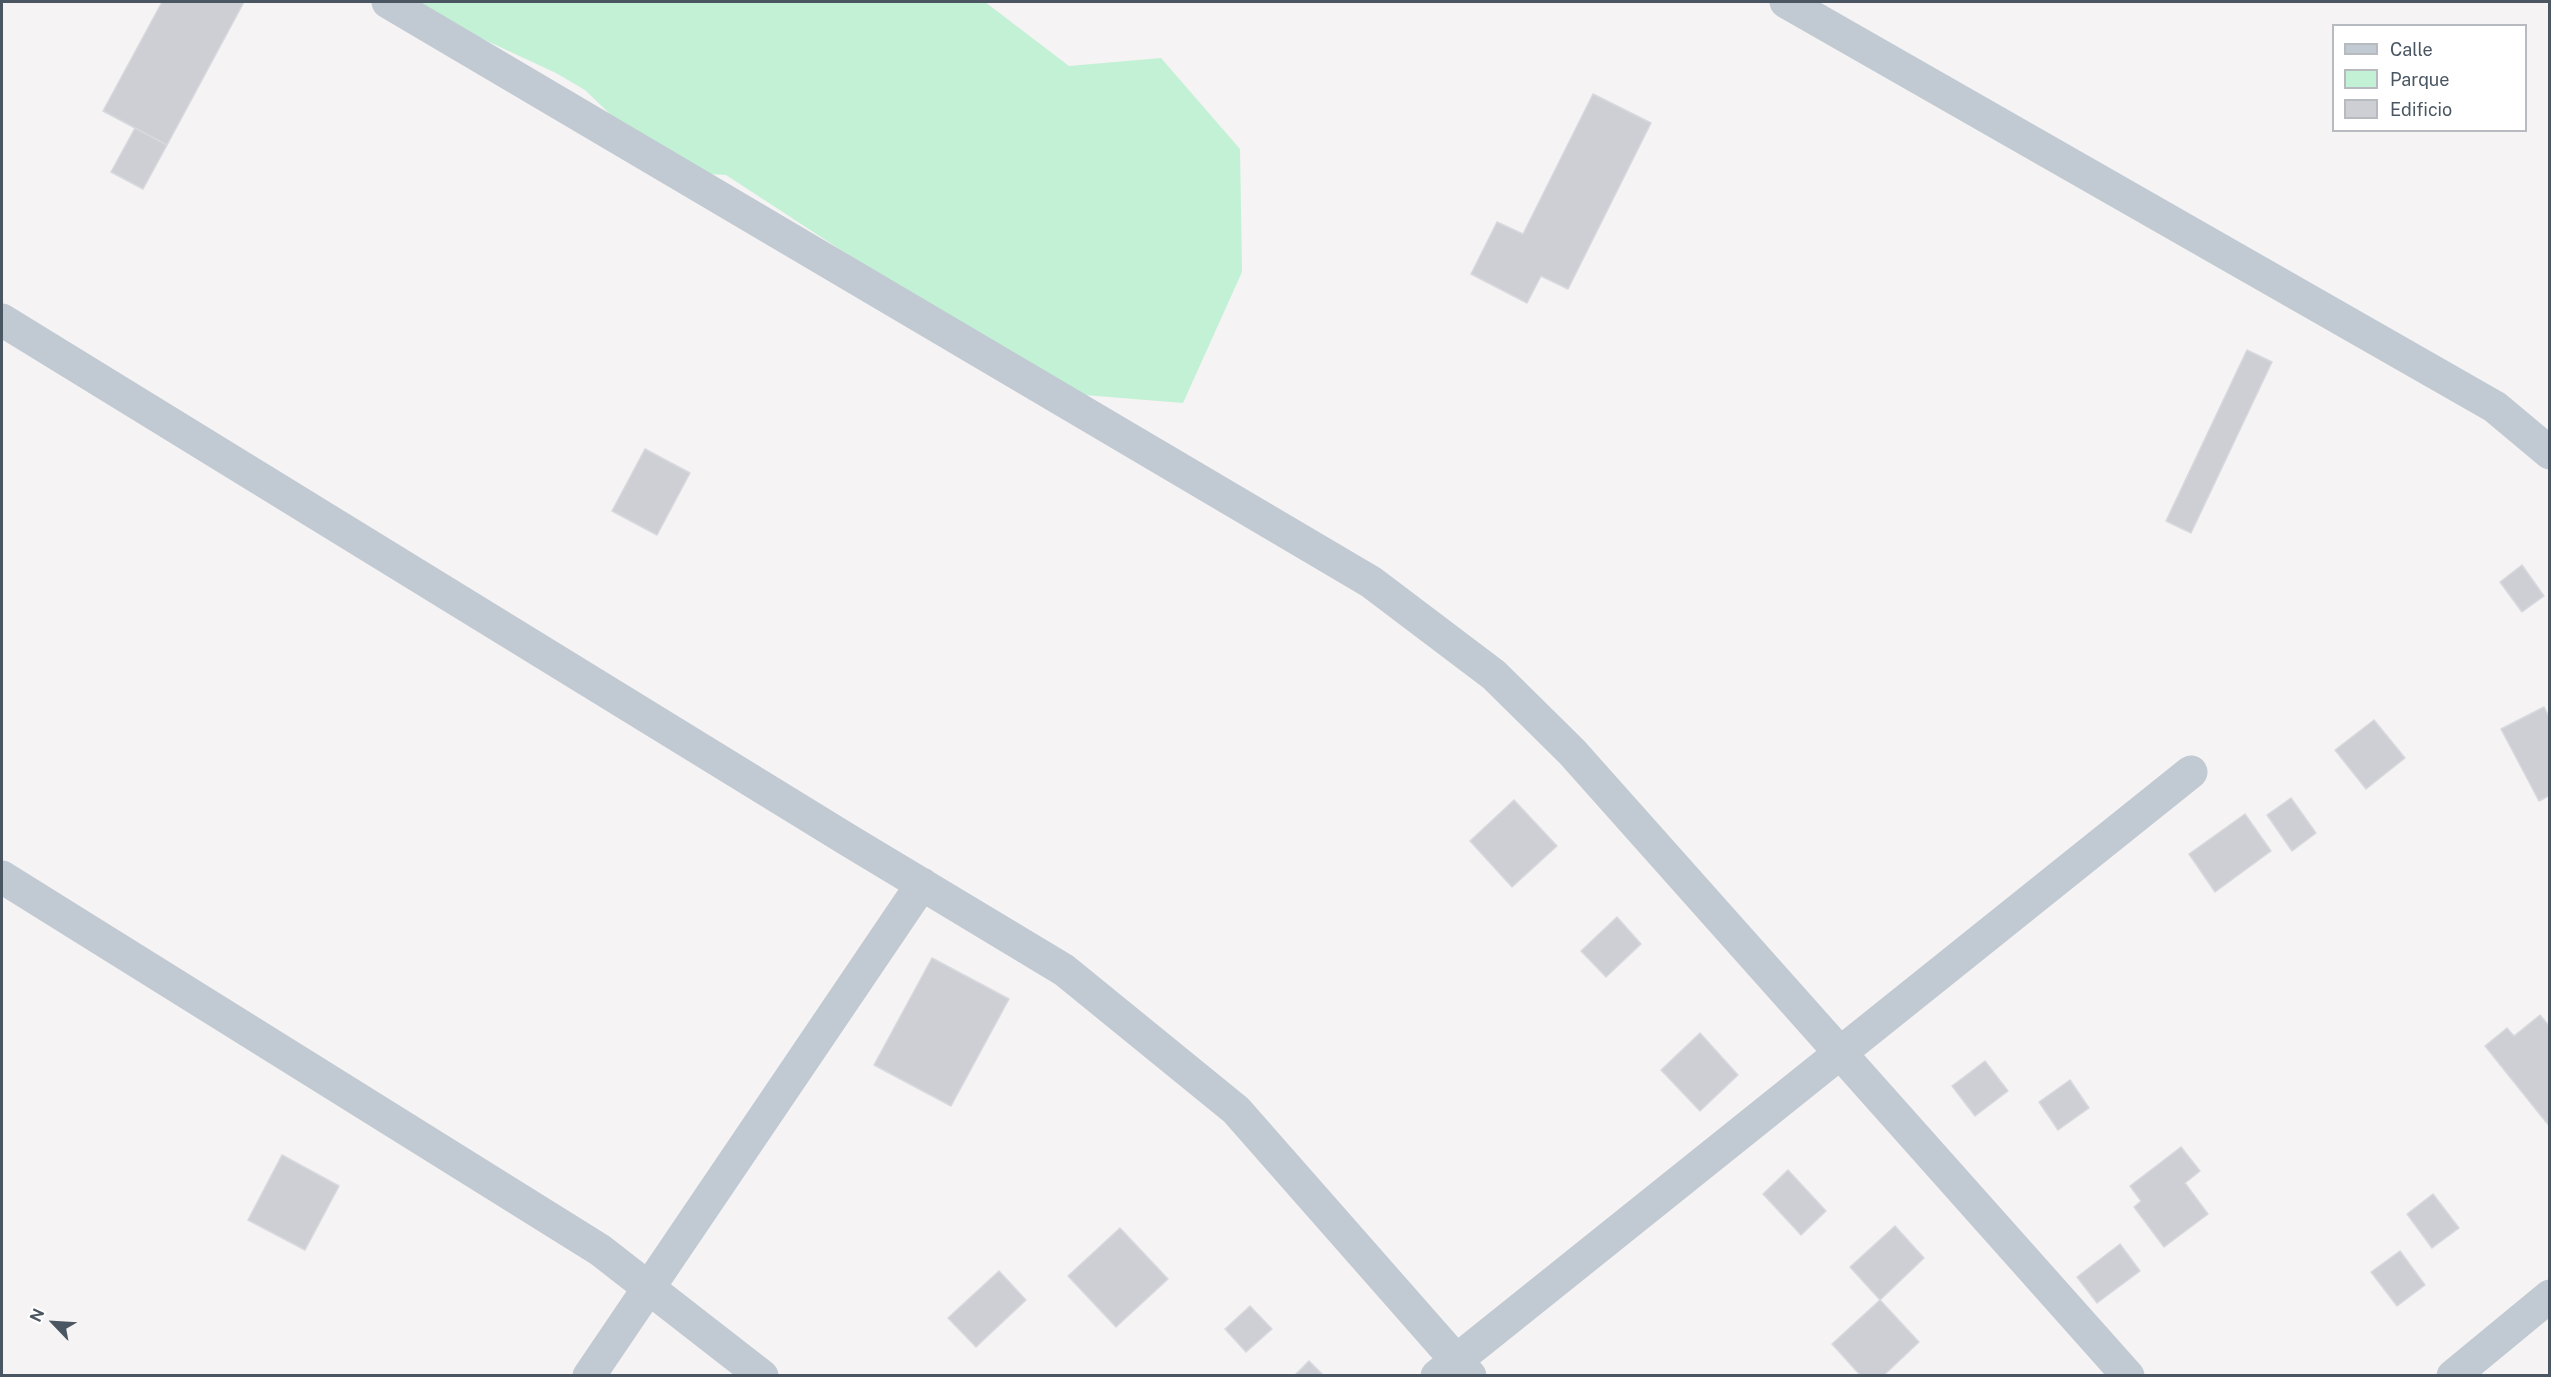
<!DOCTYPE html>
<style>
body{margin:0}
#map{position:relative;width:2551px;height:1377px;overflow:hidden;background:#f5f3f3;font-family:"Public Sans",sans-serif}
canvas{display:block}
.frame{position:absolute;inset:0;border:3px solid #4a5661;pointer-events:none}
.legend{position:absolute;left:2332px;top:24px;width:195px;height:108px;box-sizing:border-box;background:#fff;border:2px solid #b7bbc0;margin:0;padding:8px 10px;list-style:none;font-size:18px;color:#4a5661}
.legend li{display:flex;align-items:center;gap:12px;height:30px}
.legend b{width:30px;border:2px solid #b7bbc0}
.north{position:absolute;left:24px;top:1293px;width:60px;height:60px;-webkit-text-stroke:4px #fff;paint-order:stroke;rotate:295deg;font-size:16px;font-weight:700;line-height:24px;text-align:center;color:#4a5661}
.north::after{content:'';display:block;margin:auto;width:21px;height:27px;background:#4a5661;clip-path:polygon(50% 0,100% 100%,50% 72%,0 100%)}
</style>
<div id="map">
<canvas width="2551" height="1377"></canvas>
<div class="frame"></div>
<ul class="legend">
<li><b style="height:8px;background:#c1cad2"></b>Calle</li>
<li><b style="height:16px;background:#c3f1d5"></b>Parque</li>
<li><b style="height:16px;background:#cdcfd5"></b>Edificio</li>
</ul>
<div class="north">N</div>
</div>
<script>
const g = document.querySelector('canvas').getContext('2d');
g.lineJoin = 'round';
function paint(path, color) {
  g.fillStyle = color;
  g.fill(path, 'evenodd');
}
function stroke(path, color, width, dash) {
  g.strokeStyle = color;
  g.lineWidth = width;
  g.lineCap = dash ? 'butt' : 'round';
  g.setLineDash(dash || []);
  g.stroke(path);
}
paint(new Path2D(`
 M403,2h582l84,64 92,-8 79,91 2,123 -59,131 -123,-10 -334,-218 -36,-2 -55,-35 -50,-48 -29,-17z`), '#c3f1d5');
const building = new Path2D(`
 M162,2h82l-77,143 -64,-34z
 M1593,94l58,29 -83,166 -27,-13 -14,27 -56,-29 26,-52 26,12z
 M135,128l32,17 -24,44 -32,-17z
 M2247,350l25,12 -81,171 -25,-12z
 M645,449l45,24 -33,62 -45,-24z
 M2522,565l22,31 -22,16 -22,-30z
 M2544,707l6,12v76l-11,6 -38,-72z
 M2374,720l31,38 -39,31 -31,-39z
 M2291,798l25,35 -24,18 -25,-36z
 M1514,800l43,46 -45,41 -42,-46z
 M2245,814l26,37 -56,41 -26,-38z
 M1617,917l24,27 -35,33 -25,-26z
 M932,958l77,41 -58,107 -77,-41z
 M2540,1015l10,12v100l-65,-81 22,-18 7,8z
 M1700,1033l38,42 -38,36 -39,-41z
 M1985,1061l23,30 -33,25 -23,-30z
 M2070,1080l19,28 -31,22 -19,-28z
 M2181,1147l19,24 -15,12 23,31 -44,33 -30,-40 7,-6 -11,-15z
 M282,1155l57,31 -34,64 -57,-30z
 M1788,1170l38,41 -25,24 -38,-41z
 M2433,1194l26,34 -27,20 -25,-34z
 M1895,1226l29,32 -44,42 -30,-33z
 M1120,1228l48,51 -52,48 -48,-51z
 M2120,1244l20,27 -43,32 -20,-26z
 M2400,1251l25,34 -28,21 -26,-34z
 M999,1271l27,29 -50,47 -28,-29z
 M1880,1300l39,42 -36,34h-22l-29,-32z
 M1250,1306l22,23 -26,23 -21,-23z
 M1309,1361l15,15h-30z`);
paint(building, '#cdcfd5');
stroke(building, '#d7d9de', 1.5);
stroke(new Path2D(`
 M388,2l983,580 123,93 78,77 556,624
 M1786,2l709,405 55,46
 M2,320l846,520 216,130 172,140 234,266
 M2,877l598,373 162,126
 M589,1376l333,-492
 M1437,1376l754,-604
 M2453,1376l97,-80`), '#c1cad2', 33);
</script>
